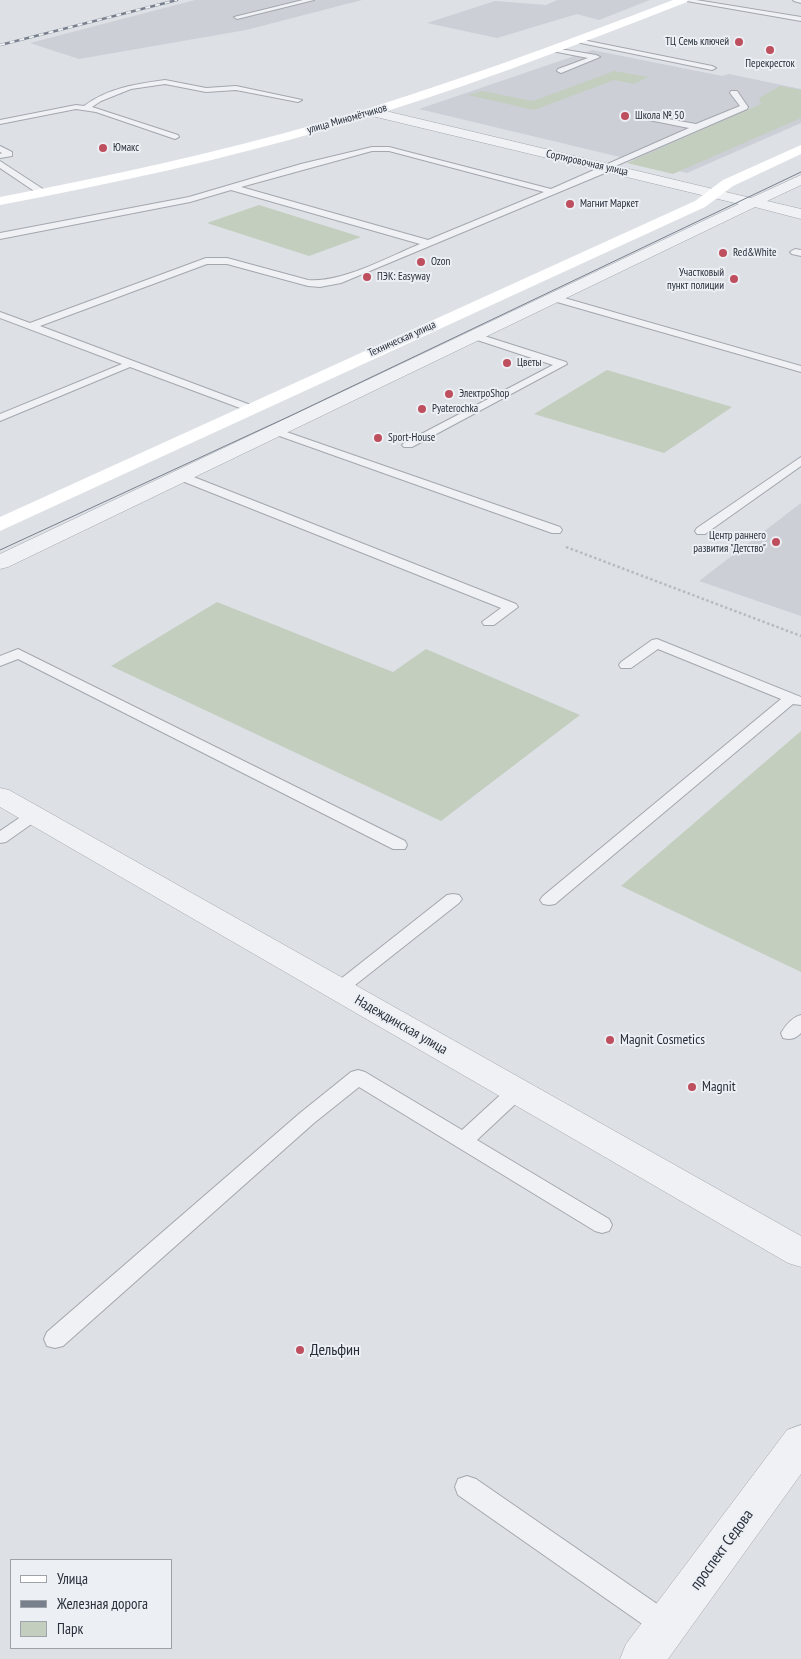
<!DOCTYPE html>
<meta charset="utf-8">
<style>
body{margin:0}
#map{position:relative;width:801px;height:1659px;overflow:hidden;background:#dde0e5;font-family:"PT Sans Narrow",sans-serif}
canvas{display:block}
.legend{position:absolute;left:10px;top:1559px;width:162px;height:90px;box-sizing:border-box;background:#eceff3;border:1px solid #9ea2a9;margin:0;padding:6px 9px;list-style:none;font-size:15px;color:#282f3a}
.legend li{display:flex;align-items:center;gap:10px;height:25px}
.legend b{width:25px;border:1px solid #9ea2a9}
</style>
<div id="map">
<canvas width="801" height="1659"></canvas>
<ul class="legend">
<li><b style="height:6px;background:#fff"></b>Улица</li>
<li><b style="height:6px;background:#79808d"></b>Железная дорога</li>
<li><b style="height:14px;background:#c3cebf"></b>Парк</li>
</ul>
</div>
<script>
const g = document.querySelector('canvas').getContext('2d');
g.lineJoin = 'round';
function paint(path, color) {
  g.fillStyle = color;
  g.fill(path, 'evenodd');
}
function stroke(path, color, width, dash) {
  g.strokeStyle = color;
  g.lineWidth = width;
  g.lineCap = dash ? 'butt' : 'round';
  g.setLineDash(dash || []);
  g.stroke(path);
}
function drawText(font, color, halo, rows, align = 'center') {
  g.font = font + ' "PT Sans Narrow",sans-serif';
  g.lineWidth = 4;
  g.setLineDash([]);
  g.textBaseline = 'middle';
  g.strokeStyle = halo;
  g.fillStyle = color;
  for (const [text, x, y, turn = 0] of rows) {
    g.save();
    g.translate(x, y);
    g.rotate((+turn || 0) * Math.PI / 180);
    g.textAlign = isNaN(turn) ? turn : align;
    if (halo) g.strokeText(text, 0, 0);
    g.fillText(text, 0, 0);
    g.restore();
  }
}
paint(new Path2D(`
 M195,0h167l-116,30 -167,29 -49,-16z
 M557,0h93l-51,20 -22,-6 -80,24 -70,-15 68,-22 51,4z
 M592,50l130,26 7,-2 72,15v34l-114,50 -268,-64z
 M801,503v113l-102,-35z`), '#cccfd6');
paint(new Path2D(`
 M614,71l34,6 -14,7 -20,-4 -80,30 -66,-15 14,-4 51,10z
 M780,86l21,4v28l-128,56 -46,-11 134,-59 -2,-6z
 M259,205l102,32 -52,19 -102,-33z
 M607,370l125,37 -68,46 -130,-39z
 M217,602l176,70 33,-23 154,66 -139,106 -330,-155z
 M801,731v241l-180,-86z`), '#c3cebf');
const lane = new Path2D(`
 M303,0h11l-77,19 -3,-2z
 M681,0h15l105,17v4z
 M793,0h8v3l-7,-2z
 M578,39l134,27 4,2 -4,2 -136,-28 -1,-1z
 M554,48l42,7 4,2 -39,16 -4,-2 1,-2 30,-11 -36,-7v-2z
 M165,80l41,8 30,-2 66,14 -4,2 -62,-12 -30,2 -41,-8 -34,5 -30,12 -9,6 86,28 1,2 -4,2 -79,-27 -20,-3 -76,15v-4l76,-15 8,1c24,-18 52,-22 81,-26z
 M731,91h6l11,16 -1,2 -134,58 -1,3 -271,113 -21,4 -12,-1 -81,-22h-20l-167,62 216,81 2,2 -2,2h-8l-118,-44 -130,54v-7l122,-50 -122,-46v-6l30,11 176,-65h21l81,22c34,3 80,-23 112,-36l-189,-54 -41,12 -190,37v-6l189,-36 112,-33 71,-17h17l162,42 138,-61 -50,-10v-4l57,10 44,-18 -10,-13zM372,151h17l155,41 -116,48 -187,-53z
 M0,146l12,6v4l-12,2v-4l2,-1 -2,-1z
 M0,161l46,30v4h-6l-40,-27z
 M795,249l6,1v6l-9,-2 -2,-2z
 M554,295l247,71v6l-251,-72 -1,-2z
 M475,333l91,29 1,2 -155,83h-8l-2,-2 2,-2 149,-78 -82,-27 -1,-2z
 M275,428l285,99 2,3 -2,3h-8l-281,-100 -2,-2z
 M801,457v9l-96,68h-8l-2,-3 2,-3z
 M181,472l335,132 2,3 -24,18h-10l-2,-3 19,-14 -324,-129 -2,-3 2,-3z
 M657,639l144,58v8l-8,-1 -238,200 -6,1 -6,-1 -3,-4 3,-4 238,-197 -123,-50 -27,19h-10l-2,-3 2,-3 31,-22z
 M18,649l387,192 2,4 -2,4h-12l-375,-190 -18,7v-10z
 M34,810l6,2 2,3 -2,3 -34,24 -6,1v-12l28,-19z
 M453,894l6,1 3,4 -3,4 -114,90 -6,2 -6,-2 -3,-4 3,-4 114,-90z
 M801,1015v18c-6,6 -10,7 -18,5l-2,-5c5,-8 11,-16 20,-18z
 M358,1070l7,2 97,58 48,-44 7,-2 7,2 3,5 -3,5 -47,44 132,79 3,6 -3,6 -7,2 -7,-2 -236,-144 -45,36 -251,223 -8,2 -8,-2 -3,-7 3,-7 253,-219 51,-41z
 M467,1476l9,3 200,138 4,9 -4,9 -9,3 -9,-3 -200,-140 -3,-8 3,-8z`);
const street = new Path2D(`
 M373,108l378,90 50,-23v10l-34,16 34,8v10l-46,-12 -747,360 -8,2v-15l739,-350 -371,-89 -2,-3z
 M0,788l9,2 792,446v31l-13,-4 -788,-456z
 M801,1425v49l-133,185h-48l6,-15 161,-214z`);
stroke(lane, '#a3a7ae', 2);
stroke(street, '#a3a7ae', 1);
stroke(new Path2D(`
 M566,547l235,89`), '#b7bbc0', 2.5, [2.5, 2.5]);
paint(lane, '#eff1f4');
paint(street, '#eff1f4');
paint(new Path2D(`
 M673,0h15l-1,2c-118,46 -235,91 -356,126 -109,32 -220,56 -331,77v-8c109,-21 217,-44 324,-75 118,-35 234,-78 349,-122z
 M801,145v9l-68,32 -28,21 -705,324v-14l695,-316 28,-21z`), '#fff');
stroke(new Path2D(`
 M0,550l290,-134 511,-244`), '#79808d', 1);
const rail = new Path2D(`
 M0,45l177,-45`);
stroke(rail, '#79808d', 2.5);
stroke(rail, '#eceff3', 2, [5]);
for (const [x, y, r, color] of [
 [739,42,5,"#be4f5e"],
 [770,50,5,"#be4f5e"],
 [625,116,5,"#be4f5e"],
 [103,148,5,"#be4f5e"],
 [570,204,5,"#be4f5e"],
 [723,253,5,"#be4f5e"],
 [421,262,5,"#be4f5e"],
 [367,277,5,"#be4f5e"],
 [734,279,5,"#be4f5e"],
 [507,363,5,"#be4f5e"],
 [449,394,5,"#be4f5e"],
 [422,409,5,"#be4f5e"],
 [378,438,5,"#be4f5e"],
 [776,542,5,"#be4f5e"],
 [610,1040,5,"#be4f5e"],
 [692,1087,5,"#be4f5e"],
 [300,1350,5,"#be4f5e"]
]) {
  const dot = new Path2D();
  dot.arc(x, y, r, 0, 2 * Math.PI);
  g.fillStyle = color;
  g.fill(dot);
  stroke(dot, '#eceff3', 2);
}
drawText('11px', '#282f3a', '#eceff3', [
 ["ТЦ Семь ключей",729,42,"right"],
 ["Перекресток",770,64,"center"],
 ["Школа № 50",635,116],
 ["Юмакс",113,148],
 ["Магнит Маркет",580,204],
 ["Red&White",733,253],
 ["Ozon",431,262],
 ["Участковый",724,273,"right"],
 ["пункт полиции",724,286,"right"],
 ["ПЭК: Easyway",377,277],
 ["Цветы",517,363],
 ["ЭлектроShop",459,394],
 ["Pyaterochka",432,409],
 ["Sport-House",388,438],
 ["Центр раннего",766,536,"right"],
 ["развития \"Детство\"",766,549,"right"]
], 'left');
drawText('11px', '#282f3a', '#eceff3', [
 ["улица Миномётчиков",347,119,-16],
 ["Сортировочная улица",587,163,13],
 ["Техническая улица",402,339,-24]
]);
drawText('14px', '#282f3a', '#eceff3', [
 ["Надеждинская улица",401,1025,30]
]);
drawText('14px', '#282f3a', '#eceff3', [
 ["Magnit Cosmetics",620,1040],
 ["Magnit",702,1087]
], 'left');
drawText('16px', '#282f3a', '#eceff3', [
 ["Дельфин",310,1350]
], 'left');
drawText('16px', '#282f3a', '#eceff3', [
 ["проспект Седова",722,1550,-54]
]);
</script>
